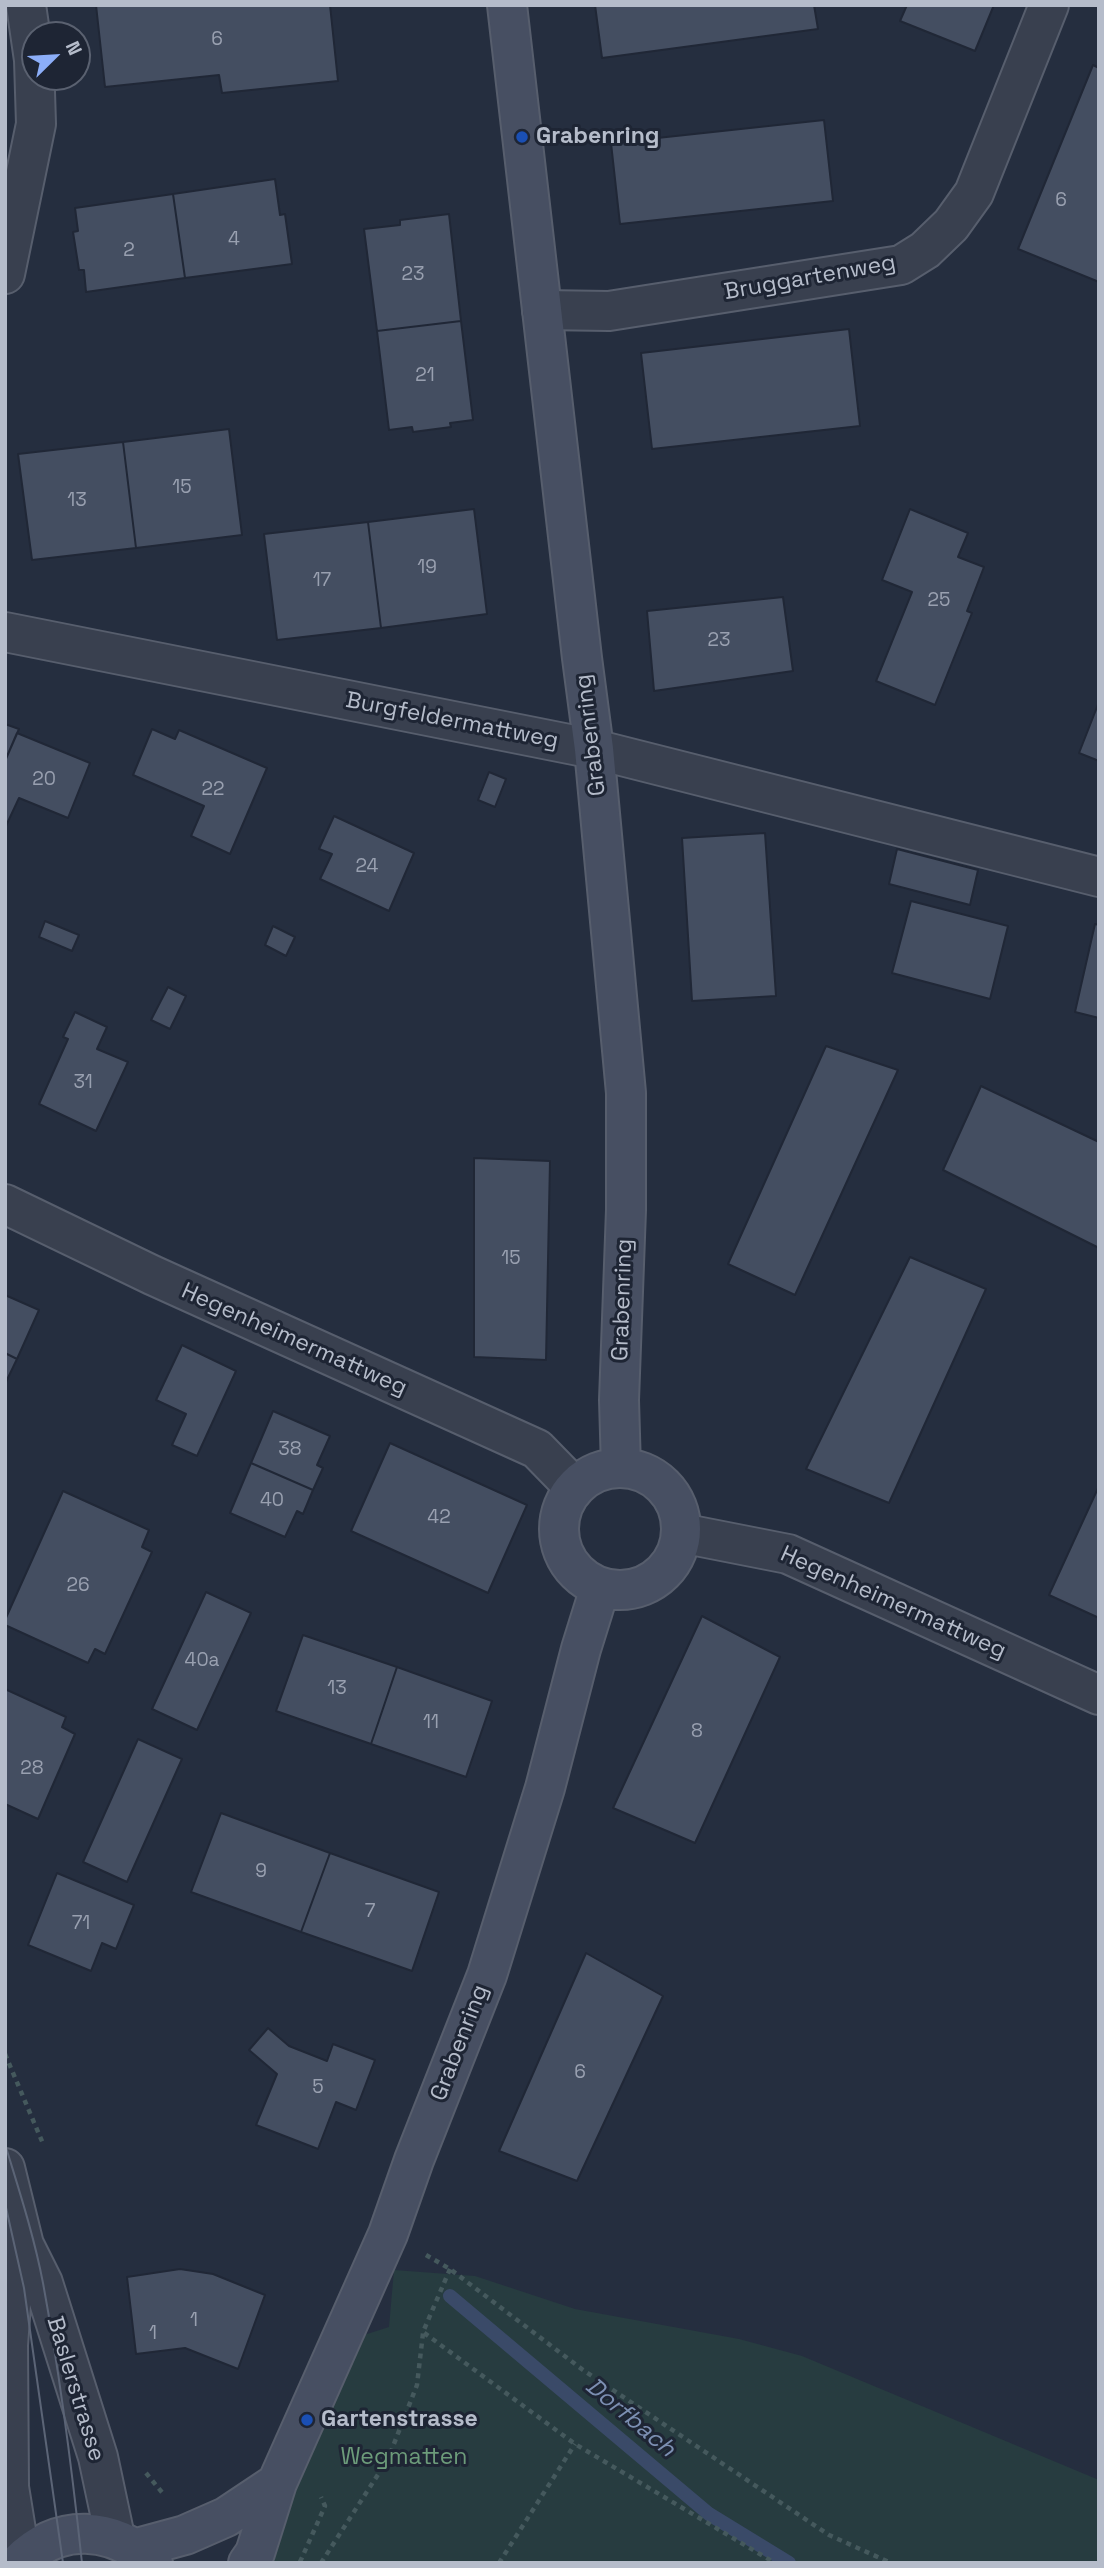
<!DOCTYPE html>
<style>
body{margin:0}
#map{position:relative;width:1104px;height:2568px;overflow:hidden;background:#252e3f;font-family:"Space Grotesk",sans-serif}
canvas{display:block}
.frame{position:absolute;inset:0;border:7px solid #b5bcca;pointer-events:none}
.north{position:absolute;left:21px;top:21px;width:70px;height:70px;box-sizing:border-box;background:#1e2534;border:2px solid #5a6170;border-radius:50%;rotate:66deg;font-size:19px;font-weight:700;line-height:28px;text-align:center;color:#b5bcca}
.north::after{content:'';display:block;margin:auto;width:24px;height:32px;background:#8caef8;clip-path:polygon(50% 0,100% 100%,50% 72%,0 100%)}
</style>
<div id="map">
<canvas width="1104" height="2568"></canvas>
<div class="frame"></div>
<div class="north">N</div>
</div>
<script>
const g = document.querySelector('canvas').getContext('2d');
g.lineJoin = 'round';
function paint(path, color) {
  g.fillStyle = color;
  g.fill(path, 'evenodd');
}
function stroke(path, color, width, dash) {
  g.strokeStyle = color;
  g.lineWidth = width;
  g.lineCap = dash ? 'butt' : 'round';
  g.setLineDash(dash || []);
  g.stroke(path);
}
function drawText(font, color, halo, rows, align = 'center') {
  g.font = font + ' "Space Grotesk",sans-serif';
  g.lineWidth = 6;
  g.setLineDash([]);
  g.textBaseline = 'middle';
  g.strokeStyle = halo;
  g.fillStyle = color;
  for (const [text, x, y, turn = 0] of rows) {
    g.save();
    g.translate(x, y);
    g.rotate((+turn || 0) * Math.PI / 180);
    g.textAlign = isNaN(turn) ? turn : align;
    if (halo) g.strokeText(text, 0, 0);
    g.fillText(text, 0, 0);
    g.restore();
  }
}
paint(new Path2D(`
 M394,2270l81,6 100,33 164,30 63,17 297,124v83h-851l91,-220 50,-16z`), '#273c40');
stroke(new Path2D(`
 M450,2296l259,218 80,49`), '#3a4a68', 14);
const building = new Path2D(`
 M96,5h234l8,76 -116,12 -3,-18 -114,12z
 M595,5h219l4,24 -216,29z
 M907,5h87l-19,46 -75,-30z
 M1093,65l6,3v214l-81,-33z
 M824,120l9,81 -213,23 -9,-81z
 M275,179l5,36 5,-1 7,50 -107,14 -12,-84z
 M173,194l12,84 -99,14 -2,-22h-5l-6,-38 5,-1 -3,-23z
 M449,214l12,107 -84,10 -13,-102 36,-4v-5z
 M461,321l12,99 -23,3 1,4 -38,5 -1,-5 -23,3 -12,-99z
 M849,329l11,97 -208,23 -11,-96z
 M229,429l13,106 -106,13 -13,-106z
 M123,442l13,106 -104,12 -14,-106z
 M474,509l13,105 -106,14 -13,-106z
 M910,509l58,24 -10,24 26,10 -17,44 5,2 -37,92 -59,-24 36,-89 -30,-12z
 M368,522l13,106 -104,12 -13,-106z
 M783,597l10,74 -139,20 -7,-80z
 M1099,702v59l-20,-8z
 M5,724l14,5 -14,32z
 M152,729l23,10 4,-9 88,38 -37,86 -39,-18 13,-30 -71,-31z
 M17,733l73,30 -22,55 -49,-20 -14,30v-67z
 M489,772l17,7 -11,28 -17,-7z
 M334,816l80,37 -25,58 -69,-32 12,-25 -13,-5z
 M765,833l11,163 -84,5 -10,-163z
 M897,849l81,21 -8,35 -81,-21z
 M911,901l97,25 -18,73 -98,-26z
 M45,921l34,14 -7,16 -33,-14z
 M1095,924l4,1v93l-24,-6z
 M273,926l22,11 -9,19 -21,-11z
 M168,987l18,9 -16,33 -19,-9z
 M75,1012l32,15 -10,22 31,13 -32,69 -57,-27 29,-65 -5,-2z
 M826,1046l72,24 -103,225 -67,-31z
 M981,1086l118,56v106l-156,-78z
 M474,1158l76,3 -4,199 -72,-3z
 M910,1257l76,32 -97,214 -83,-34z
 M5,1295l34,15 -22,49 -12,-6z
 M182,1345l54,26 -39,85 -25,-11 14,-31 -30,-14z
 M5,1353l12,6 -12,25z
 M273,1411l57,25 -13,29 6,3 -10,22 -62,-27z
 M390,1443l137,62 -39,88 -137,-62z
 M251,1463l62,27 -10,24 -6,-3 -12,26 -55,-24z
 M1099,1486v132l-50,-23z
 M63,1491l86,39 -7,17 10,5 -47,102 -10,-5 -7,14 -83,-38v-5z
 M206,1592l45,21 -54,117 -45,-21z
 M702,1616l78,41 -85,186 -82,-35z
 M303,1635l94,32 -26,77 -95,-33z
 M397,1667l95,34 -26,76 -95,-33z
 M5,1689l61,28 -4,10 13,7 -37,85 -33,-15z
 M138,1739l44,20 -55,123 -44,-20z
 M221,1813l109,40 -29,79 -110,-40z
 M330,1853l109,39 -27,79 -111,-39z
 M57,1873l77,32 -18,44 -14,-6 -11,28 -63,-26z
 M586,1953l77,43 -86,185 -78,-30z
 M268,2028l21,18 38,15 6,-17 42,16 -19,50 -20,-8 -18,47 -62,-24 21,-51 -28,-24z
 M180,2269l33,5 52,21 -27,74 -53,-21 -49,6 -9,-77z`);
paint(building, '#444e61');
stroke(building, '#202736', 2);
const minor = new Path2D(`
 M5,274l31,-150 -2,-64 -8,-55
 M542,310l67,1 292,-46 24,-15 26,-25 23,-32 75,-188
 M5,632l589,117 505,128
 M5,1204l147,71 385,174 37,38`);
const tertiary = new Path2D(`
 M681,1533l107,21 311,141
 M5,2168l19,77 19,38 55,174 17,80
 M21,2561l-12,-74 -1,-142 5,-67 11,-33`);
const secondary = new Path2D(`
 M507,5l75,653 12,91 32,344v117l-7,190 2,68
 M559 1529a61 61 0 1 1 122 0a61 61 0 1 1-122 0Z
 M137,2548l48,-13 41,-18 51,-34
 M19,2563c40,-41 93,-37 134,0
 M248,2563l7,-10 22,-70 111,-249 26,-74 73,-185 58,-187 36,-139 19,-61`);
stroke(minor, '#575e6d', 42);
stroke(tertiary, '#575e6d', 42);
stroke(secondary, '#575e6d', 42);
stroke(new Path2D(`
 M5,2054l39,92
 M426,2255l24,14 133,101 246,165 62,28
 M450,2269l-27,63 152,112 200,119
 M146,2473l19,23
 M300,2562l25,-56 -4,-9
 M321,2563l67,-104 29,-74 6,-52
 M499,2563l76,-119`), '#45595d', 4.5, [5, 5]);
stroke(minor, '#39404f', 38);
stroke(tertiary, '#39404f', 38);
stroke(secondary, '#474f62', 38);
stroke(new Path2D(`
 M5,2144c14,46 29,92 38,139 17,92 29,186 39,280
 M5,2203l19,85 39,275`), '#5b6476', 2);
for (const [x, y, r, color] of [
 [522,137,7,"#1a4fb4"],
 [307,2420,7,"#1a4fb4"]
]) {
  const dot = new Path2D();
  dot.arc(x, y, r, 0, 2 * Math.PI);
  g.fillStyle = color;
  g.fill(dot);
  stroke(dot, '#1e2534', 2.5);
}
drawText('19px', '#99a0b0', null, [
 ["6",217,40],
 ["6",1061,201],
 ["4",234,240],
 ["2",129,251],
 ["23",413,275],
 ["21",425,376],
 ["15",182,488],
 ["13",77,501],
 ["19",427,568],
 ["17",322,581],
 ["25",939,601],
 ["23",719,641],
 ["20",44,780],
 ["22",213,790],
 ["24",367,867],
 ["31",83,1083],
 ["15",511,1259],
 ["38",290,1450],
 ["40",272,1501],
 ["42",439,1518],
 ["26",78,1586],
 ["40a",202,1661],
 ["13",337,1689],
 ["11",431,1723],
 ["8",697,1732],
 ["28",32,1769],
 ["9",261,1872],
 ["7",370,1912],
 ["71",81,1924],
 ["6",580,2073],
 ["5",318,2088],
 ["1",194,2321],
 ["1",153,2334]
]);
drawText('bold 23px', '#b5bcca', '#1e2534', [
 ["Grabenring",536,137],
 ["Gartenstrasse",321,2420]
], 'left');
drawText('23px', '#b5bcca', '#1e2534', [
 ["Bruggartenweg",810,278,-10],
 ["Burgfeldermattweg",452,721,11],
 ["Grabenring",591,735,-97],
 ["Grabenring",623,1300,-88],
 ["Hegenheimermattweg",294,1340,24],
 ["Hegenheimermattweg",893,1603,24],
 ["Grabenring",460,2043,-69],
 ["Baslerstrasse",75,2389,73]
]);
drawText('23px', '#6c9b7a', '#1e2534', [
 ["Wegmatten",404,2458]
]);
drawText('italic 24px', '#7c8fb2', '#1e2534', [
 ["Dorfbach",630,2418,40]
]);
</script>
